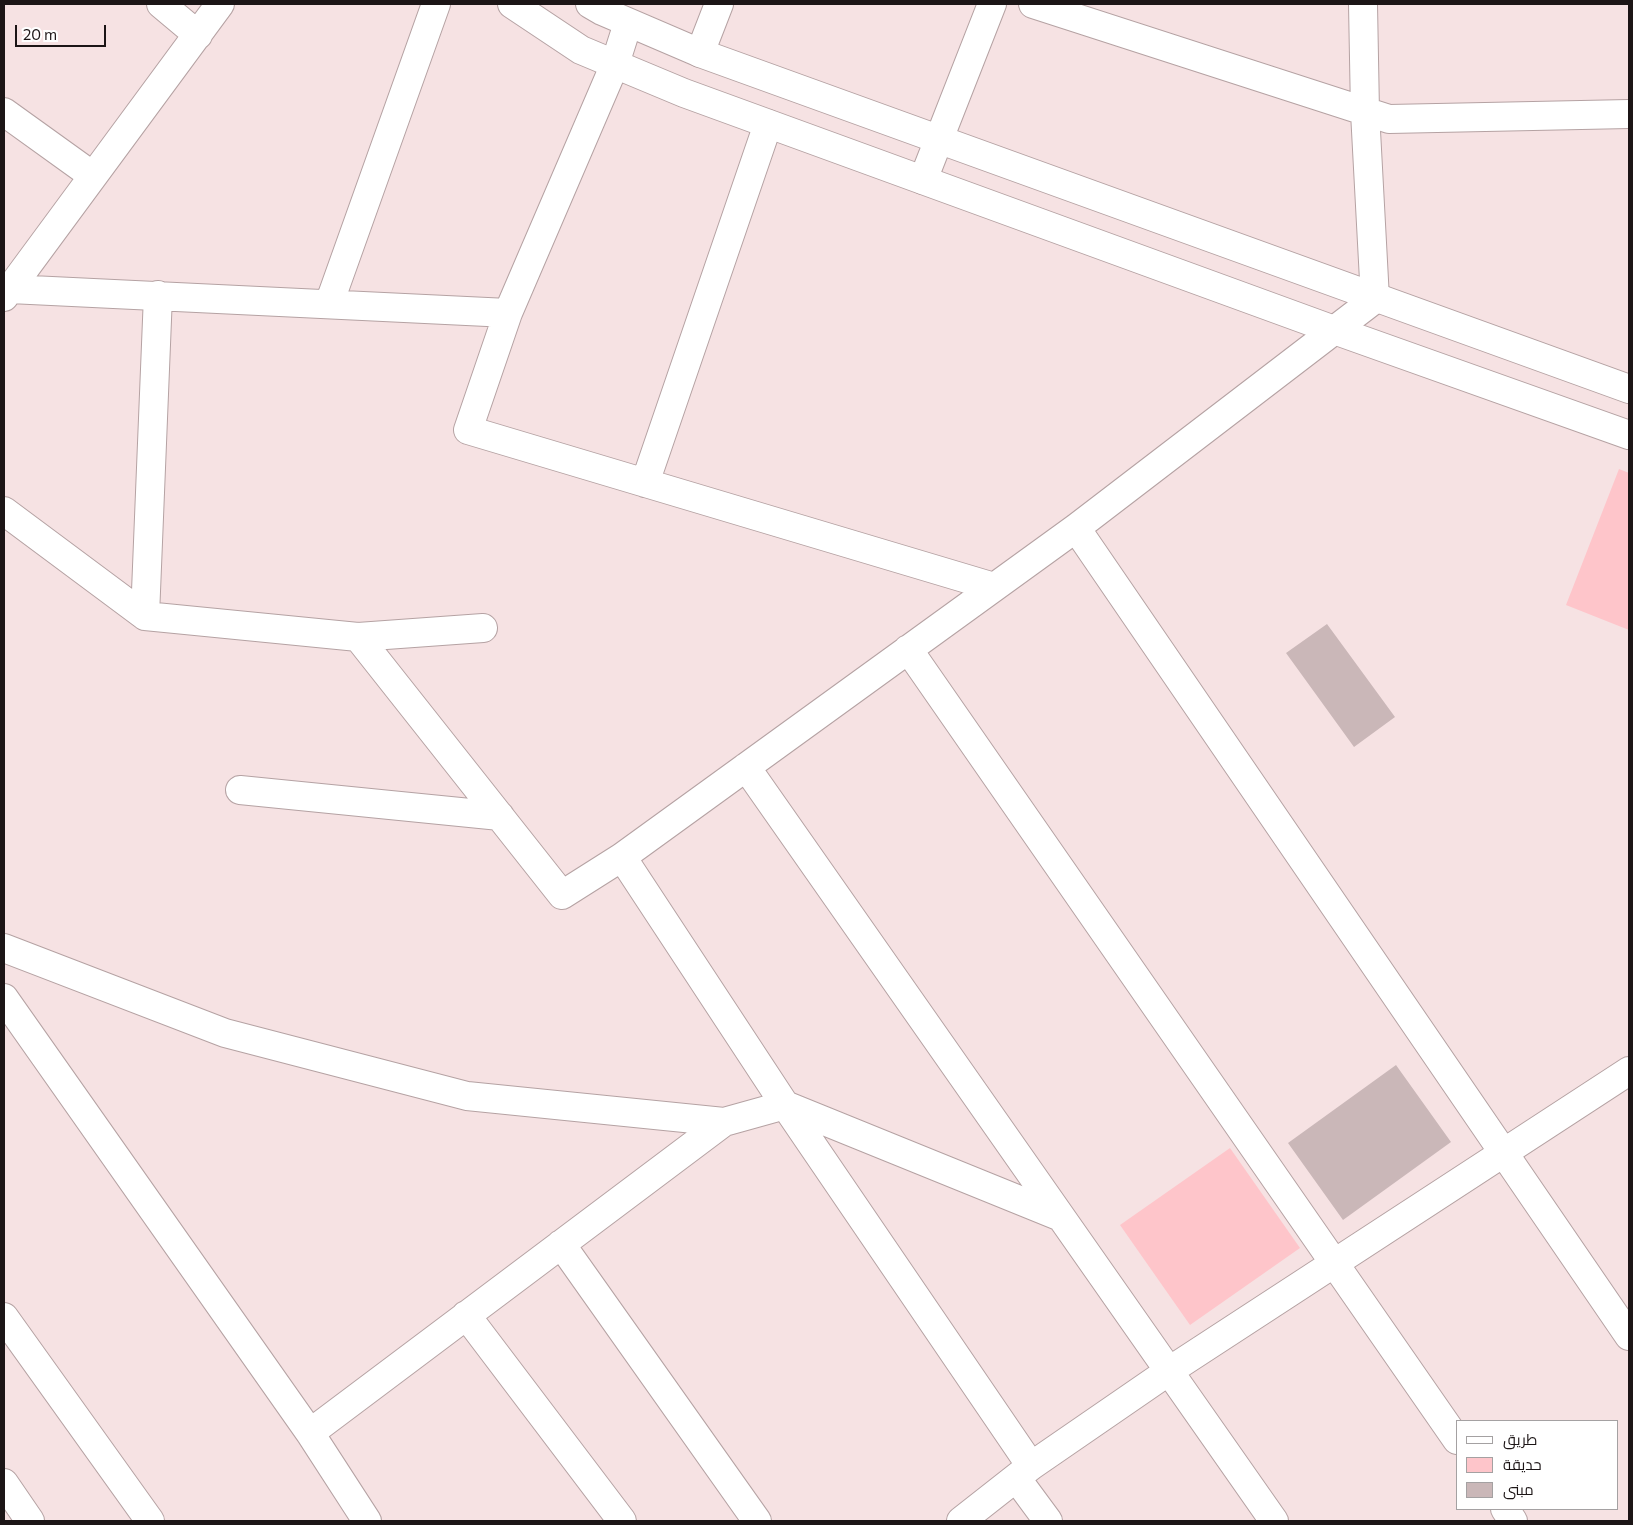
<!DOCTYPE html>
<meta charset="utf-8">
<style>
body{margin:0}
#map{position:relative;width:1633px;height:1525px;overflow:hidden;background:#f6e2e3;font-family:Commissioner,Cairo,sans-serif}
canvas{display:block}
.frame{position:absolute;inset:0;border:5px solid #1c1516;pointer-events:none}
.legend{position:absolute;left:1456px;top:1420px;width:162px;height:90px;box-sizing:border-box;background:#fff;border:1px solid #a4a1a2;margin:0;padding:6px 9px;list-style:none;font-size:15px;color:#1c1516}
.legend li{display:flex;align-items:center;gap:10px;height:25px}
.legend b{width:25px;border:1px solid #a4a1a2}
.scale{position:absolute;left:15px;top:25px;width:91px;height:22px;box-sizing:border-box;border:2px solid #1c1516;border-top:0;padding-left:6px;font-size:15px;line-height:18px;white-space:nowrap;color:#1c1516;-webkit-text-stroke:4px #fff;paint-order:stroke}
</style>
<div id="map">
<canvas width="1633" height="1525"></canvas>
<div class="frame"></div>
<ul class="legend">
<li><b style="height:6px;background:#fff"></b>طريق</li>
<li><b style="height:14px;background:#fec5ca"></b>حديقة</li>
<li><b style="height:14px;background:#cab7b8"></b>مبنى</li>
</ul>
<div class="scale">20 m</div>
</div>
<script>
const g = document.querySelector('canvas').getContext('2d');
g.lineJoin = 'round';
function paint(path, color) {
  g.fillStyle = color;
  g.fill(path, 'evenodd');
}
function stroke(path, color, width, dash) {
  g.strokeStyle = color;
  g.lineWidth = width;
  g.lineCap = dash ? 'butt' : 'round';
  g.setLineDash(dash || []);
  g.stroke(path);
}
paint(new Path2D(`
 M1619,469l10,4v157l-63,-25z
 M1230,1148l70,100 -110,77 -70,-100z`), '#fec5ca');
paint(new Path2D(`
 M1327,624l68,93 -41,30 -68,-94z
 M1396,1065l55,77 -108,78 -55,-77z`), '#cab7b8');
const minor = new Path2D(`
 M161,4l37,31
 M1033,4l356,115 240,-5
 M628,23l-13,41 -107,249 -40,117 526,157
 M700,53l19,-49
 M4,112l89,64
 M923,180l69,-176
 M10,289l498,24
 M4,297l216,-293
 M329,304l107,-300
 M645,483l123,-359
 M4,511l141,105 213,21 125,-9
 M1076,528l553,808
 M145,616l13,-321
 M358,637l204,258 60,-38 454,-329 299,-229 -10,-187 -2,-108
 M908,649l549,791
 M746,767l528,754
 M240,790l260,26
 M622,857l163,248 246,361
 M4,948l221,85 242,63 257,26
 M4,998l306,435 57,88
 M561,1244l196,277
 M466,1315l156,206
 M4,1317l146,204
 M310,1433l414,-311 61,-17 276,112
 M1017,1479l31,42
 M4,1483l26,38
 M1505,1509l8,12
 M961,1521l70,-55 138,-95 460,-300`);
const tertiary = new Path2D(`
 M512,4l69,46 103,43 650,237 295,105
 M590,4l12,7 98,42 929,336`);
stroke(minor, '#b5a2a3', 30);
stroke(tertiary, '#b5a2a3', 30);
stroke(minor, '#fff', 28);
stroke(tertiary, '#fff', 28);
</script>
